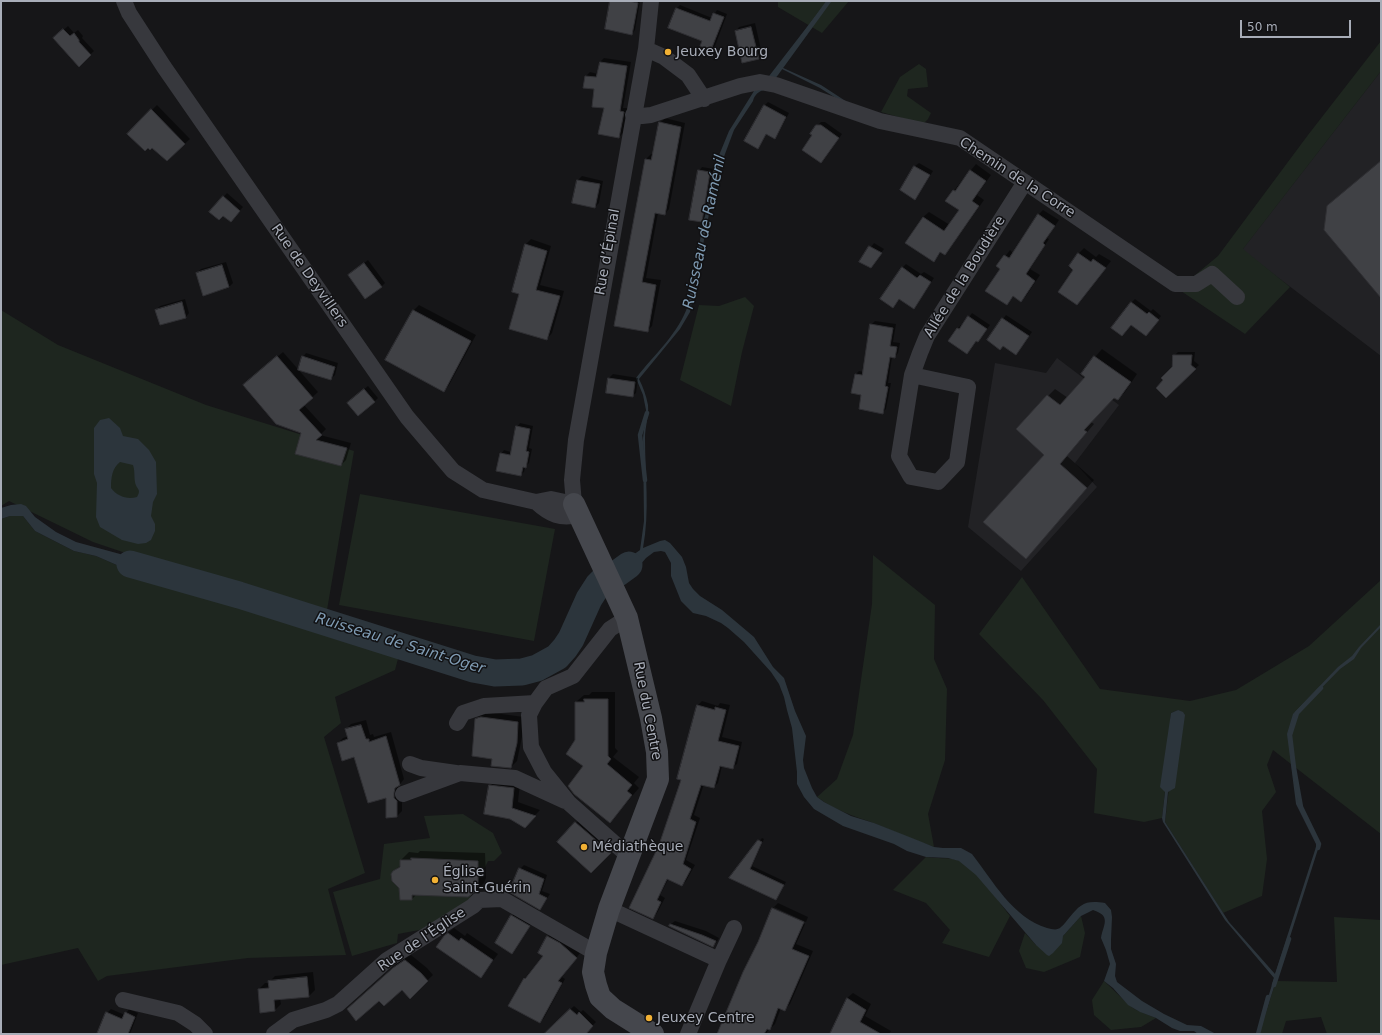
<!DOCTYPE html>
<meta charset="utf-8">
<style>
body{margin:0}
#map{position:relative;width:1382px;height:1035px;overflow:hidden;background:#161618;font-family:"DejaVu Sans",sans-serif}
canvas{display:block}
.frame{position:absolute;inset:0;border:2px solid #a8adb8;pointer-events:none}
.scale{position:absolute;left:1240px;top:20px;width:111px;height:18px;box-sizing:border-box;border:2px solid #a8adb8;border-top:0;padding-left:5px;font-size:12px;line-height:14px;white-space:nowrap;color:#a8adb8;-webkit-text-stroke:3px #111113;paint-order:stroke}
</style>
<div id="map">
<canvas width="1382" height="1035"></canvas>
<div class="frame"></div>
<div class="scale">50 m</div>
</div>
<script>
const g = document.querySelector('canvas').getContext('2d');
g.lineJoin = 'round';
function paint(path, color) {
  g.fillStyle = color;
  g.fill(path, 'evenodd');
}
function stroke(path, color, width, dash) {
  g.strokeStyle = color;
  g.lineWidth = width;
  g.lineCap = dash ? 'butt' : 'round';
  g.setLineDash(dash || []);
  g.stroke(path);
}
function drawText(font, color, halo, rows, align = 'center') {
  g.font = font + ' "DejaVu Sans",sans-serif';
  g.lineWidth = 3;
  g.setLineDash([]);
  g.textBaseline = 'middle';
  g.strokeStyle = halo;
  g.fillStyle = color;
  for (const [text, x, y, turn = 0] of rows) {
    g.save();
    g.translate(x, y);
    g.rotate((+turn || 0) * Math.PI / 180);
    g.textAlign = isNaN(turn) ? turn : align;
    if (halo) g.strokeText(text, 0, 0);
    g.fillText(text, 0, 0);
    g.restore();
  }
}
paint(new Path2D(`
 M1381,71v285l-139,-106z
 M1057,358l62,47 -44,58 22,24 -76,84 -53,-44 27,-164 51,10z`), '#222225');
paint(new Path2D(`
 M778,1h71l-27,32 -44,-26z
 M1381,41v30l-138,178 47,38 -45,47 -289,-194 -33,-16 -42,-12 19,-35 19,-13 7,5 2,18 -20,2 -1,7 24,17 -3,6 -5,5 25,4 31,14 183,128 19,7 13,-1 24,-20 90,-121z
 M745,297l9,9 -12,46 -11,54 -51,-26 19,-75 20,1z
 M1,310l57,35 148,60 148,46 -28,165 -43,-14 -1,12 118,37 -5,19 -60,27 6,26 -17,14 41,136 -37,16 18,66 -98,3 -141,18 -9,5 -20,-33 -77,17v-446l9,-3h13l12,15 39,20 22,5 23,10 46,9 -1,-9 -71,-24 -84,-41 -8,5z
 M360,494l195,35 -21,112 -195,-36z
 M873,555l62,50 -1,54 13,30 -2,71 -17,54 6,33c-20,-7 -39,-15 -58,-23 -21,-8 -41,-13 -59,-27l20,-18 16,-44 19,-131z
 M1022,577l78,112 90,12 46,-11 73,-44 72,-66v254l-108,-84 -6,15 9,27 -14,19 5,48 -5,37 -39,17 -58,-91 13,-112 -7,3 -6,78 -3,27 -18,4 -50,-9 3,-44 -54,-69 -64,-66z
 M463,814l30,19 9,20 -8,8h-6l-20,41 -38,26 -32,6 -1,9 -45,13 -19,-64 47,-13 4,-35 46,-6 -6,-22z
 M926,857c11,2 21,0 31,3 18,5 41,41 53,56l-21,41 -47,-14 8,-13 -24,-27 -33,-13z
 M1081,916l4,17 -5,24 -36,15 -18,-4 -7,-17 6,-18 11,12 27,-9z
 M1334,917l47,3v114h-54l-6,-17 -35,4 -4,13h-23l17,-53 61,1z
 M1104,981c8,7 15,15 23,22 8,8 19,11 29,15l-15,9 -30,3 -17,-15 -2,-15z`), '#1e261f');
paint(new Path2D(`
 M827,1h2l-48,66 40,18 43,28 -6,-1 -38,-24 -40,-20c-3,5 -4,11 -6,15 -5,9 -17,4 -21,18l-19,29 -18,48 -26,134 -10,17 -41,50c4,8 7,16 9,26 1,11 -3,22 -3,33 0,37 5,73 -2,110l17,-7 5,-1 5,3 12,14 4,10 3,16 4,6 7,7 22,14 32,27 19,30 11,11 11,33 11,25 -3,24 1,8 8,20 5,9 7,5 27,14 23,7 48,19 12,5 9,1h18l11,6c21,27 41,64 75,74 5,1 10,3 14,-1 3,-2 6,-7 8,-9 12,-15 17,-18 36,-15l6,7 1,7 -1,23v9l5,15 -1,12 2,6 25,19 22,13 23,11 14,1 15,8h-18l-4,-3h-14l-8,-3 -16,-10 -16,-6 -12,-7 -15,-17 -9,-7 6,-17 -4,-14 -5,-12c2,-13 11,-22 -8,-28l-12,6 -18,20 -1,7 -9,10 -4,3 -2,-1 -11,-10 -60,-70 -17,-14 -11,-3 -22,-1 -19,-6 -13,-7 -51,-18 -29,-17 -10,-12 -7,-13v-12l-5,-44 -5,-18 -3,-13 -5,-13 -8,-12 -27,-30 -16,-14 -7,-5 -15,-7 -13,-3 -12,-12 -10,-25v-13l-6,-11 -4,-1 -7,1 -8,6 -12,14 -13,7 -6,-11 25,-18 4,-29 -1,-83 3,-28 -3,-15 -7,-17c18,-23 43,-45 52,-73l25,-135 16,-39 25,-40 12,-11z
 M109,418l11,10 3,8 15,3 11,11 7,12 1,32 -4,8 -2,14 4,8v7l-4,9 -5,3 -8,1 -16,-4 -22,-13 -4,-10 1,-34 -3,-9v-46l6,-8zM120,462l13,3c2,6 1,11 2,17 1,7 7,7 2,15 -10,3 -20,-1 -26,-9 0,-10 1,-20 9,-26z
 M21,504l5,2 9,11 21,15 20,10 88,24 1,10 -46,-10 -23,-10 -22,-5 -39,-20 -12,-15h-13l-9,3v-11l10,-3z
 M283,602l43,14v12l-36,-12 -8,-2z
 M1381,624v3l-20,21 -7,11 -14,10 -43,44 -7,22 8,65 21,46 -60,188h-2l17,-56 -49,-58 -62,-98 -1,-4 3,-26 -5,-5 11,-74 7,-3 5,2 2,3 -10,73 -7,4 -3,30 64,100 46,52 41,-127v-3l-20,-40 -9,-70 6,-20 45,-47 14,-11 7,-9z`), '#2c353c');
paint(new Path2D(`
 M611,1h29l-5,29 -3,4z
 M680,5l32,13 5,-8 10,4 -12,32 -4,3 -8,-9 -34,-13 8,-19z
 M755,23l7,31 -3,4 -23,-27 3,-4z
 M68,26l6,7 4,-3 5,6 -1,2 12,13 -15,14 -24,-27z
 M604,58l27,4 -8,46h4l-4,25 -4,4 -24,-49 -10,-1 1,-11 4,-4 8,2 2,-12z
 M768,102l21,11 -11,21 -3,4 -8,-5 -10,15 -12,-7 20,-36z
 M157,105l33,34 -23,21 -15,-13 -24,-13z
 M665,118l20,5 -16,86 -4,5 -7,-1 -12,65 15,2 -9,46 -5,5 -32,-6 31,-166 5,-5 2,1 7,-32z
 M821,122h4l17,12 -17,24 -12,-23 4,-9z
 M919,163l14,8 -15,24 -4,4 -13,-9 14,-24z
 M976,164l15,11 -14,20 7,5 -34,48 -6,6 -3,-2 -7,9 -11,-44 6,-5 21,13 10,-15 -14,-10z
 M702,167l12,2 -9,48 -4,4 -2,-50z
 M582,176l21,5 -4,22 -4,4 -17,-27z
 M227,193l16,14 -9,10 -23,-6z
 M1043,210l16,10 -12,18 2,1 -19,30 10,6 -14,21 -5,4 -7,-4 -8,8 -5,-36 -3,-2 12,-16 3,3 25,-38z
 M531,239l20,7 -11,39 24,6 -12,42 -5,6 -27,-46 5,-48z
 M874,243l10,6 -13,18 -10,-6z
 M1084,248l12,9 3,-3 12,7 -34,43 -2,-35 3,-15z
 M368,260l17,23 -4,4 -28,-15z
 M226,262l7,21 -4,4 -26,7 -6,-21 4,-4z
 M906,264l15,10 3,-2 10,6 -20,30 -14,-9 -7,8 9,-39z
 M185,299l4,14 -3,4 -30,-7 4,-4z
 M1135,299l16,12 2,-2 8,7 -12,15 -18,-28z
 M419,305l57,30 -27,50 -5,6 -30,-81z
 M972,313l18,12 -12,16 -20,-13 3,-3 2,1z
 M1006,315l26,17 -16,22 -13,-35z
 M875,321l21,3 -3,18 7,1 -2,10 -3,4h-3l-4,26h3l-5,26 -3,3 -21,-18 -7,-19 4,-4 5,1 7,-47z
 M1102,349l35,25 -12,18 -7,7 -4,-3 -23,26 3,2 -27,32 27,24 -61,70 12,-95 3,-59 7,-7 13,9 19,-21 -4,-3 12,-17z
 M283,352l35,40 -14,13 22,24 -6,6 31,8 -5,17 -5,5 -39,-32 -52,-53z
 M1178,352h17l-1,9 5,4 -33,31 -2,-16 9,-12 1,-12z
 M306,353l32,10 -3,12 -4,4 -28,-22z
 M613,374l25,4 -2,15 -4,3 -25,-4 2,-14z
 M368,386l10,12 -4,4 -22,-3z
 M520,423l13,3 -4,22 3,1 -3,14 -4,4 -1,5 -4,3 -19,-21 3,-4 7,2 6,-25z
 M592,692h23v56l3,3 -5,6 26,20 -5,6 5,5 -29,34 -26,-57 -8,-25v-38l8,-7h5z
 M702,701l16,5 2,-3 10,2 -8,32 20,5 -5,22 -5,4 -10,-2 -4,17 -4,4 -10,-3 -10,31 6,3 -14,42 9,5 -9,16 -4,4 -13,-7 -9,17 5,3 -8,15 -4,5 7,-72 22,-67 15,-73z
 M487,712l37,5 -2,20 -5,24 -6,6 -17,-9 -18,-39 6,-6z
 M366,720l4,15 3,-1 1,3 17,-5 13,47 -6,8 1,5 3,4v15l-5,5 -10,-19 -32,-41 -17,-13 5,-5 6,-2 -3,-7 5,-5z
 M496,780l24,3 -2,19 22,8 -15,16 -35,-40z
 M582,817l33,30 -24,24 -33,-29z
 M762,838l2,1 -12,27 34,16 -10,17 -46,-21z
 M420,851l65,2 1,25 -2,5 -8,8 -59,3 -5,5 -12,-12 -6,-16 7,-6v-5l8,-8 9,1z
 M524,865l23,10 -5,16 8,3 -10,15 -20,-40z
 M778,903l30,14 -2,5 -32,-15v3l31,14 -9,20 17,7 -23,53 -5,5 -4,-1 -6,16 -5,5h-1l-3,5h-48l41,-92 14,-34z
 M515,912l17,10 -20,31v-37z
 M675,921l31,10 13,7 -2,4 -4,4 -42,-22z
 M454,928l11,8 2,-3 31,21 -17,23 -37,-41z
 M552,932l12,7 16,14 -18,24 3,2 -21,39 -4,4 -16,-43 20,-24 -5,-3 9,-16z
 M411,955l16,13 6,7 -23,22 -8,-8 -23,10 -26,5 46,-42z
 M313,972l2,18 -6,6 -29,3 1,5 -6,6 -14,2 -2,-23 6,-6h4v-1l6,-6z
 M853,993l18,11 -6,12 26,15 -2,3h-58l16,-36z
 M574,1006l7,6 2,-2 13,12 -12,12h-31l-5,-3z
 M111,1009l14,6 4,-6 9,4 -8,21h-26l3,-21z`), '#0007');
stroke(new Path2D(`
 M772,78l4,-4 53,-73
 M645,480l-5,-45 7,-22
 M1318,848l1,-4 -18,-37 -7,-39 -4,-33 7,-22 24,-25
 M1274,985l15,-46
 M1258,1034l10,-37`), '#2c353c', 4.5);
stroke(new Path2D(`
 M130,564l109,31 234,74 22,4 27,-1 15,-4 20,-11 8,-9 6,-9 18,-40 9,-14 7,-7 13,-5 11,-8`), '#2c353c', 27);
const building = new Path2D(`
 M610,1h19l9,2 -6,32 -27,-6z
 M676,8l34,13 3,-8 11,4 -13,33 -11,-4 2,-5 -34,-13z
 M751,27l8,32 -17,4 -7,-32z
 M63,29l7,7 4,-3 5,7v2l12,13 -12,12 -26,-29z
 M600,62l27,4 -7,45 4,1 -5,26 -21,-4 6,-26 -12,-1 2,-18 -11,-1 2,-12 11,1z
 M764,105l22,12 -11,22 -9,-5 -8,15 -14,-8z
 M151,109l34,35 -18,17 -15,-13 -2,2 -2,-2 -3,3 -18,-17z
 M659,122l22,5 -16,88 -10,-2 -13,69 14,3 -8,47 -34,-6 31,-167 6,1z
 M816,125h5l18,13 -18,25 -19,-13 10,-15 -2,-1z
 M1381,161v137l-57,-68 3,-24z
 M914,166l16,9 -15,25 -15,-10z
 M698,170l12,2 -8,50 -13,-2z
 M970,170l16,11 -14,20 7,5 -34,49 -5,-3 -6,10 -29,-19 18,-26 21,14 15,-21 -14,-9 8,-11 2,1z
 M577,180l23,4 -5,24 -23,-5z
 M223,196l17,15 -9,11 -8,-6 -4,4 -10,-8z
 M1038,214l17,12 -12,17 2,2 -19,29 9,7 -14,21 -8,-6 -6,9 -22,-14 15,-22 -4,-3 8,-11 5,3z
 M525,244l22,7 -11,39 24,6 -13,44 -38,-11 10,-35 -7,-2z
 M869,246l13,7 -11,15 -12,-6z
 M1078,253l13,9 2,-3 13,9 -29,37 -19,-13 15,-22 -4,-4z
 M364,263l18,24 -17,12 -17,-24z
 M222,265l7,22 -26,9 -7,-23z
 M902,267l15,11 3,-3 11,7 -17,27 -15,-10 -6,9 -13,-9z
 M182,302l4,16 -26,7 -5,-15z
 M1131,302l16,12 2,-2 10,8 -13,16 -15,-11 -9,11 -11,-8z
 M413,310l58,31 -27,51 -59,-32z
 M968,316l19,13 -9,13 -2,-1 -9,13 -19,-13 9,-13 2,1z
 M1002,318l27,18 -13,19 -13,-9 -3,4 -13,-10z
 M870,324l23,4 -3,18 7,1 -2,11 -5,-1 -5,29 3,1 -5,27 -24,-5 2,-14 -10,-2 4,-19 7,1z
 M1173,355h19l-1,10 5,4 -30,29 -10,-10 7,-8 -2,-2 11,-11z
 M277,356l36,42 -14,12 23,25 -6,5 31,8 -6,18 -46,-12 6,-21 -25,-9 -33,-39z
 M302,356l33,11 -4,13 -33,-10z
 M1094,356l37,26 -13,18 -4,-2 -30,32 3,2 -27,32 27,24 -61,71 -43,-37 61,-67 -28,-26 31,-34 13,10 25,-28 -4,-3z
 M608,378l27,4 -2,15 -27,-4z
 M364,389l11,13 -17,14 -11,-13z
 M516,426l14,3 -4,22 3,1 -3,16 -3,-1 -2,9 -25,-5 4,-18 10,2z
 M584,699h24v57l3,3 -4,5 25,21 -5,6 5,4 -22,28 -36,-29 -6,-8 15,-20 -17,-12 9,-14v-38h9z
 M697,705l18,5v-3l11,3 -8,31 21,5 -6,23 -13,-3 -6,22 -13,-3 -11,34 6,3 -13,42 8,5 -9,17 -15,-7 -10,21 4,2 -8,17 -24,-11 30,-63 22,-65 -4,-1z
 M481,717l37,5 -1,21 -6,25 -20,-2 1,-7 -20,-3 3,-37z
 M361,725l5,14h3v3l17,-6 14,49 -5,3 -1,5v5l3,3v16l-11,1v-20l-18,5 -14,-46 -12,4 -5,-18 11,-4 -3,-10z
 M489,785l25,3 -2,20 24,8 -11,12 -15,-9 -26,-5z
 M575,822l36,31 -20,20 -34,-31z
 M758,840l4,2 -12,27 34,16 -8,15 -47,-22z
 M411,858l67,3v26h-2v4l-8,6 -56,-2v5h-12l-1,-12 -7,-7 -1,-7 2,-3 7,-4v-7h11z
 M519,868l25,11 -5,15 8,4 -7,12 -31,-18z
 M772,908l32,14 -12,27 17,7 -24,55 -7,-3 -8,22 -3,-1 -3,5h-47l26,-62 15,-30z
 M511,915l19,11 -18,28 -17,-11z
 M670,924l32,11 14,6 -3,6 -44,-21z
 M448,933l11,8 2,-3 32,22 -12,18 -45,-31 8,-11z
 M547,936l13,7 17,15 -19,23 4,2 -22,40 -32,-17 16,-28 1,1 18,-23 -5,-3z
 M405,960l16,13 7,8 -18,18 -8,-9 -18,16 -5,-5 -23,20 -9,-12 46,-41z
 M307,977l2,20 -35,3 1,11 -15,2 -2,-24 11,-1 -1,-7z
 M847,998l19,12 -6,12 21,12h-51z
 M570,1009l7,6 2,-3 14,14 -7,8h-42z
 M106,1012l16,7 3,-7 10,5 -7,17h-31z`);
paint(building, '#404145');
stroke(building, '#303034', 1);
stroke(new Path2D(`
 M124,1l5,12 35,54 243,350 46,54 30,19 53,12 15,-3 23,5 -2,-24 4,-40 70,-391 5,-48
 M646,49l18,8 24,18 16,24
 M633,115l9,1 9,-1 89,-29 20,-4 16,3 104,36 80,17 215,146h21l16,-10 25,23
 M912,375l56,12 -11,75 -19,20 -27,-5 -12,-21 13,-81 8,-22 7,-17 98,-154
 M536,502c14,13 24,17 43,13
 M627,618l-17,11 -37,47 -27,12 -11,15 -6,12 2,32 13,25 25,31 54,48 7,5
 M457,723l6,-10 21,-7 51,-3
 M410,764l11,4 35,5
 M403,794l57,-21 55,5 50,23
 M609,909l110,51
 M123,1000l55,13 17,11 10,10
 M274,1034l19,-14 33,-10 12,-6 49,-44 86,-54 6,-6 23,-1 94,54
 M688,1034l31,-74 15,-32`), '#37383d', 16);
stroke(new Path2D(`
 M574,504l53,114 24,100 6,34 1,27 -49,130 -13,44 -3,19 3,13 4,12 13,12 40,25`), '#45474d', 22);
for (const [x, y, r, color] of [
 [668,52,4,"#f2b134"],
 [584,847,4,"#f2b134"],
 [435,880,4,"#f2b134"],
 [649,1018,4,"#f2b134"]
]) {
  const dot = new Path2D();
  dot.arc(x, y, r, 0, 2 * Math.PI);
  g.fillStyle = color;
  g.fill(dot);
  stroke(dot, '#111113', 1.5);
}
drawText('14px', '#a8adb8', '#111113', [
 ["Jeuxey Bourg",676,52],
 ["Médiathèque",592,847],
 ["Église",443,872],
 ["Saint-Guérin",443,888],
 ["Jeuxey Centre",657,1018]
], 'left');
drawText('14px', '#a8adb8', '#111113', [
 ["Chemin de la Corre",1017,178,33],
 ["Rue d’Épinal",608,252,-80],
 ["Rue de Deyvillers",309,276,55],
 ["Allée de la Boudière",965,277,-58],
 ["Rue du Centre",647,711,79],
 ["Rue de l'Église",422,940,-34]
]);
drawText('italic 15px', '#7f9bb3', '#111113', [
 ["Ruisseau de Raménil",705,232,-78],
 ["Ruisseau de Saint-Oger",400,644,17]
]);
</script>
